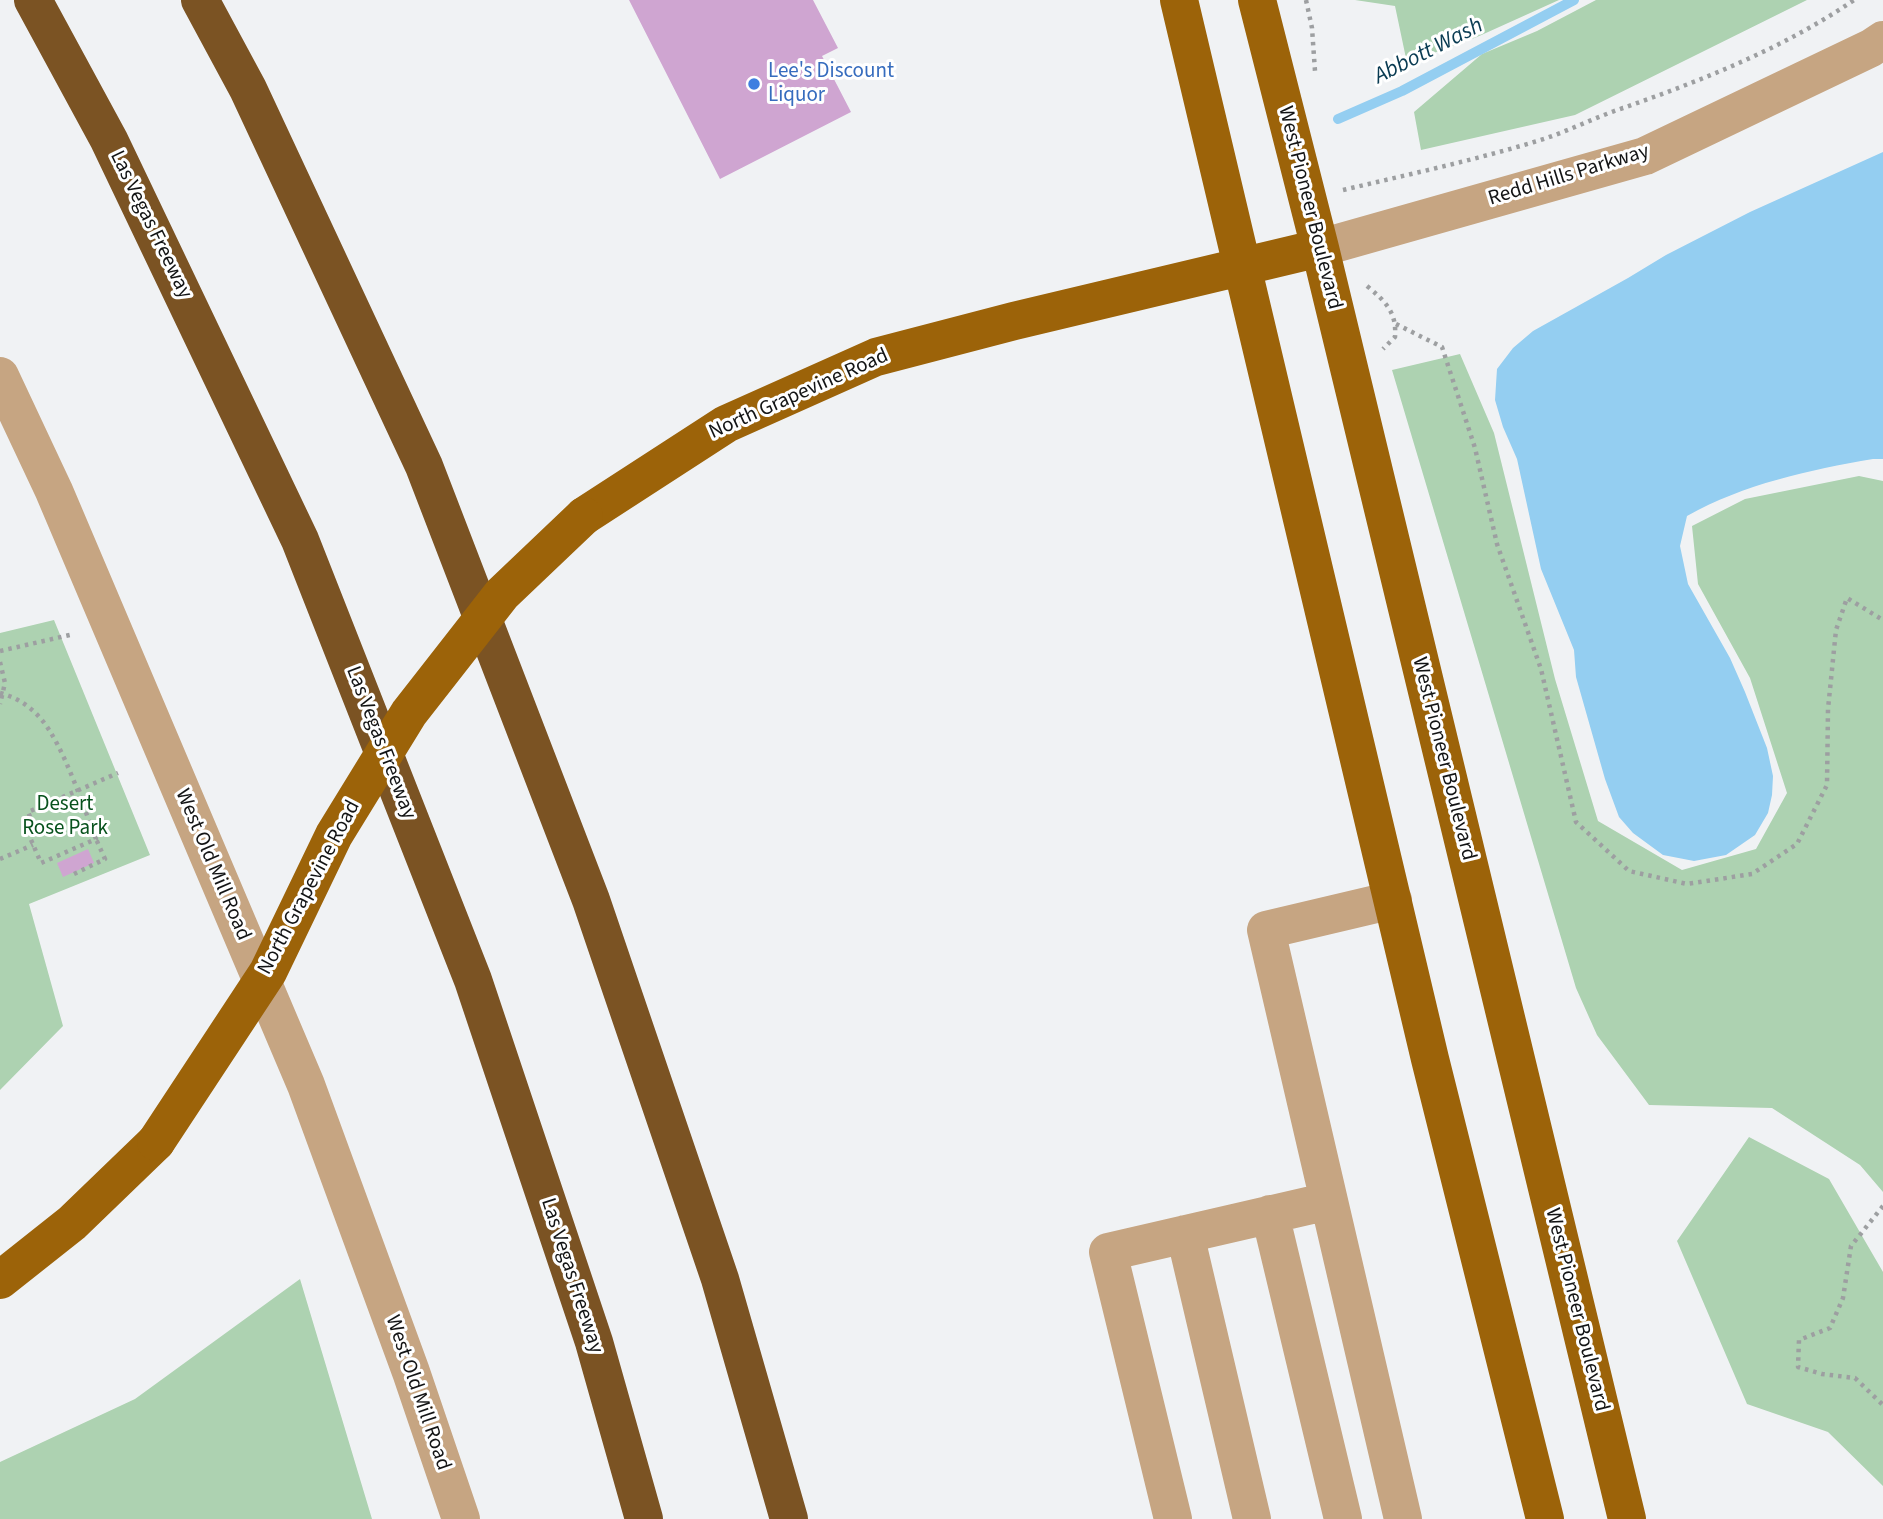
<!DOCTYPE html>
<style>
body{margin:0}
canvas{display:block;background:#f0f2f4}
</style>
<canvas width="1883" height="1519"></canvas>
<script>
const g = document.querySelector('canvas').getContext('2d');
g.lineJoin = 'round';
function paint(path, color) {
  g.fillStyle = color;
  g.fill(path, 'evenodd');
}
function stroke(path, color, width, dash) {
  g.strokeStyle = color;
  g.lineWidth = width;
  g.lineCap = dash ? 'butt' : 'round';
  g.setLineDash(dash || []);
  g.stroke(path);
}
function drawText(font, color, halo, rows, align = 'center') {
  g.font = font + ' "Source Sans 3",sans-serif';
  g.lineWidth = 6;
  g.setLineDash([]);
  g.textBaseline = 'middle';
  g.strokeStyle = halo;
  g.fillStyle = color;
  for (const [text, x, y, turn = 0] of rows) {
    g.save();
    g.translate(x, y);
    g.rotate((+turn || 0) * Math.PI / 180);
    g.textAlign = isNaN(turn) ? turn : align;
    if (halo) g.strokeText(text, 0, 0);
    g.fillText(text, 0, 0);
    g.restore();
  }
}
paint(new Path2D(`
 M1355,0h204l-82,37 -70,26 -12,-57z
 M1596,0h211l-232,115 -154,35 -7,-38 68,-58 55,-23z
 M1460,354l34,79 61,246 43,142 84,49 74,-21 31,-56 -37,-115 -52,-94 -6,-58 53,-27 114,-23 24,5v711l-23,-27 -88,-57 -123,-3 -52,-70 -21,-47 -184,-618z
 M54,620l96,235 -121,49 34,122 -63,64v-457z
 M1749,1137l80,42 54,93v214l-55,-54 -81,-28 -70,-163z
 M300,1279l72,240h-372v-57l135,-63z`), '#add2b1');
paint(new Path2D(`
 M1883,152v307h-10c-64,11 -129,25 -186,57l-7,30 8,38 42,74 15,34 22,56 6,28 -1,19 -4,18 -13,22 -29,20 -32,6 -31,-6 -30,-22 -14,-16 -14,-38 -29,-102 -2,-27 -33,-81 -24,-110 -14,-32 -8,-27 2,-31 16,-21 20,-17 95,-53 38,-23 84,-43z`), '#94cef1');
stroke(new Path2D(`
 M1338,119l64,-28 172,-91`), '#94cef1', 10);
paint(new Path2D(`
 M629,0h184l25,48 -16,8 29,56 -131,67z
 M88,849l6,14 -31,14 -6,-14z`), '#cfa5d1');
stroke(new Path2D(`
 M1306,0l6,28 3,43
 M1343,190c63,-15 128,-29 191,-48 31,-9 59,-24 89,-34 80,-28 161,-60 231,-108
 M1367,286c18,15 30,26 28,51l-12,12
 M1396,324l46,23 33,101 22,96 44,125 35,153 53,49 58,13 65,-10 45,-30 30,-59 1,-76 8,-79 11,-32 36,22
 M0,651l74,-17
 M0,662l5,21 -5,21
 M0,693c16,4 30,13 41,26 22,25 42,87 55,120l-55,24 -16,-37 8,-3 -5,-11 90,-39
 M0,859l33,-14
 M74,874l31,-15 -9,-20
 M1883,1206l-32,40 -8,52 -13,30 -31,12 -1,27 24,7 33,4 28,27`), '#9d9fa1', 4.5, [3.5, 5]);
stroke(new Path2D(`
 M1320,248l325,-92 226,-108 12,-8
 M0,376l54,115 252,594 105,287 50,147
 M1329,1201l74,318
 M1270,1214l73,305
 M1185,1234l67,285
 M1173,1519l-65,-267 221,-51 -63,-271 127,-30`), '#c6a582', 38);
stroke(new Path2D(`
 M1179,0l251,1059 115,460
 M1257,0l63,248 307,1271
 M584,516l142,-92 150,-67 138,-36 306,-73
 M0,1280l72,-57 84,-81`), '#9c6309', 38);
stroke(new Path2D(`
 M33,0l76,140 191,400 173,440 121,362 50,177
 M200,0l48,89 176,377 167,434 129,379 69,240`), '#7b5323', 38);
stroke(new Path2D(`
 M156,1142l112,-170 66,-137 75,-122 93,-119 82,-78`), '#9c6309', 38);
for (const [x, y, r, color] of [
 [754,84,7,"#3f7fe0"]
]) {
  const dot = new Path2D();
  dot.arc(x, y, r, 0, 2 * Math.PI);
  g.fillStyle = color;
  g.fill(dot);
  stroke(dot, '#fff', 2.5);
}
drawText('21px', '#366cbe', '#fff', [
 ["Lee's Discount",768,72],
 ["Liquor",768,96]
], 'left');
drawText('21px', '#131415', '#fff', [
 ["Redd Hills Parkway",1569,176,-17],
 ["West Pioneer Boulevard",1309,208,76],
 ["Las Vegas Freeway",150,225,64],
 ["North Grapevine Road",799,395,-24],
 ["Las Vegas Freeway",380,743,69],
 ["West Pioneer Boulevard",1443,759,76],
 ["West Old Mill Road",212,865,67],
 ["North Grapevine Road",310,888,-62],
 ["Las Vegas Freeway",571,1276,72],
 ["West Pioneer Boulevard",1576,1310,76],
 ["West Old Mill Road",417,1393,71]
]);
drawText('21px', '#08521d', '#fff', [
 ["Desert",65,805],
 ["Rose Park",65,829]
]);
drawText('italic 23px', '#093b52', '#fff', [
 ["Abbott Wash",1429,52,-27]
]);
</script>
